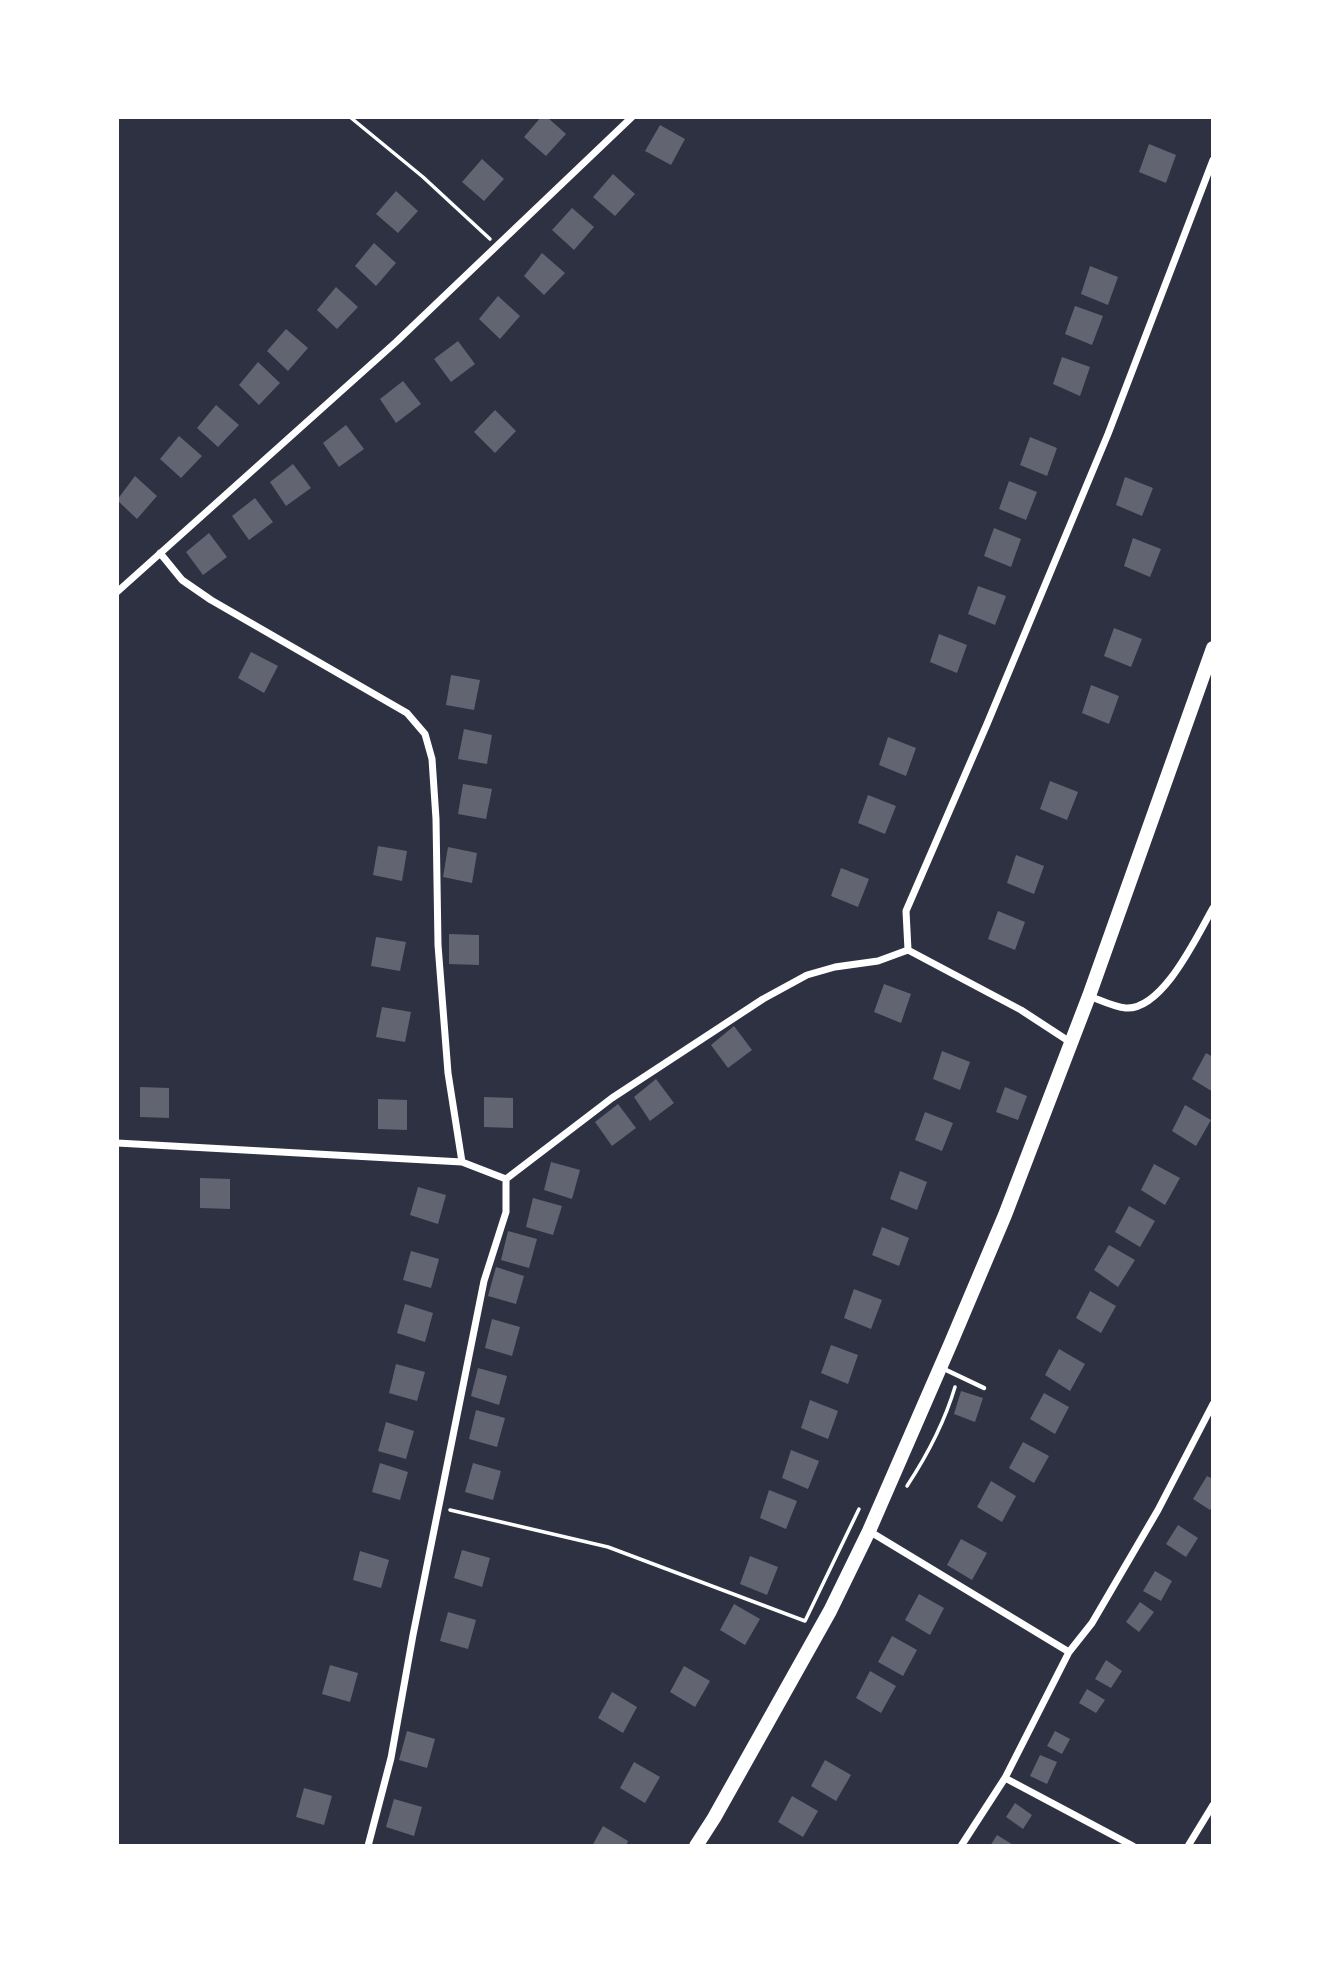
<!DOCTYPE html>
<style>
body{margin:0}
#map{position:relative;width:1330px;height:1963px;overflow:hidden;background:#2d3142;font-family:"Alegreya Sans",sans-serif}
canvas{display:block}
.frame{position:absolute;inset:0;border:119px solid #fff;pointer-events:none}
</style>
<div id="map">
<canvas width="1330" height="1963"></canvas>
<div class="frame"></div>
</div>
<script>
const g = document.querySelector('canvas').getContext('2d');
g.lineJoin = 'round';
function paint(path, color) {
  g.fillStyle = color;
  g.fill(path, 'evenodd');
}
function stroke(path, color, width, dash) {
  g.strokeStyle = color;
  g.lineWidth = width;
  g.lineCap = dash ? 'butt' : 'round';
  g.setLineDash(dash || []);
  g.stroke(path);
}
paint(new Path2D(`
 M541,117h6l19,17 -20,22 -22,-19z
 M660,125l25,14 -14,26 -26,-14z
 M1149,144l27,11 -10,28 -27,-11z
 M482,159l22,20 -20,22 -22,-19z
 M613,174l22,20 -20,22 -22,-19z
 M396,191l22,20 -20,22 -22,-19z
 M572,208l22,19 -20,23 -22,-20z
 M374,243l22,20 -20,23 -21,-20z
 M542,253l23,20 -21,22 -20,-19z
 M1090,266l28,11 -10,28 -27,-11z
 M336,287l22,20 -21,22 -20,-19z
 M498,296l22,20 -20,23 -21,-20z
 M1075,306l28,10 -11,29 -27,-11z
 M286,329l22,19 -20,23 -21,-20z
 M458,341l17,23 -24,18 -17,-23z
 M1062,357l28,10 -10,29 -27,-12z
 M258,362l22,21 -21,22 -20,-20z
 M403,381l18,23 -25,19 -16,-24z
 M216,405l23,20 -21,22 -21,-19z
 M495,410l21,21 -21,22 -21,-21z
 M346,425l18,24 -25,18 -16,-24z
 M179,436l23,20 -21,22 -21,-19z
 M1030,437l27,11 -10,28 -27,-11z
 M293,464l18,24 -25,18 -16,-24z
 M135,476l22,20 -20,23 -20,-19z
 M1125,477l28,11 -11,28 -26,-11z
 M1009,481l28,11 -11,28 -27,-11z
 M255,498l18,24 -24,18 -17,-24z
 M994,528l27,11 -10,28 -27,-11z
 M209,533l18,24 -24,18 -17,-23z
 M1133,538l28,11 -11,28 -26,-11z
 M978,586l28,10 -11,29 -27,-11z
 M1114,628l28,11 -11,28 -27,-11z
 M939,634l28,11 -10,28 -27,-11z
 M251,652l27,14 -14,27 -26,-15z
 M451,675l29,5 -6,30 -28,-5z
 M1091,685l28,11 -10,28 -27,-11z
 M464,729l28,6 -5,29 -29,-5z
 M888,737l28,11 -10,28 -27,-11z
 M1050,781l28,11 -11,28 -27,-11z
 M463,784l29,5 -6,30 -28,-5z
 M868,795l28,11 -11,28 -27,-11z
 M378,846l29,5 -5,30 -29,-6z
 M448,847l29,6 -5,30 -29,-6z
 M1016,855l28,11 -10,28 -27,-11z
 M841,868l28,11 -11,28 -27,-11z
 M998,911l27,11 -10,28 -27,-11z
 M449,934l30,1v30l-30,-1z
 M376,937l30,5 -6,29 -29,-5z
 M884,984l27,10 -10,29 -27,-11z
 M382,1007l29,5 -6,30 -29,-5z
 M734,1026l18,24 -24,18 -17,-23z
 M942,1051l28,11 -10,28 -27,-11z
 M1206,1053l7,4v35l-21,-13z
 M656,1079l18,24 -24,18 -16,-24z
 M140,1087l29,1v30l-29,-1z
 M1005,1087l22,9 -9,24 -22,-8z
 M484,1097l29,1v30l-29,-1z
 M378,1099l29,1v30l-29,-1z
 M618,1104l18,24 -24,18 -17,-24z
 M1185,1105l26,15 -15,26 -24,-15z
 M925,1112l28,11 -11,28 -27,-11z
 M551,1162l29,8 -8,29 -28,-9z
 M1154,1164l26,14 -15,27 -24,-15z
 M900,1171l27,11 -10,28 -27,-11z
 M200,1178l30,1v30l-30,-1z
 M418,1187l28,8 -8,29 -28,-9z
 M533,1198l29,8 -9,29 -27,-8z
 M1129,1206l26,15 -15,26 -25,-15z
 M882,1227l27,11 -10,28 -27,-11z
 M508,1231l29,8 -8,29 -28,-8z
 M1109,1245l26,15 -17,27 -24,-17z
 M411,1251l28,8 -8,29 -28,-8z
 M496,1267l28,9 -8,28 -28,-8z
 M854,1289l28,11 -11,29 -27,-11z
 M1090,1291l26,15 -15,27 -25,-15z
 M405,1304l28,9 -8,29 -28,-9z
 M492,1319l28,8 -8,29 -27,-8z
 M831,1345l27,10 -10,29 -27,-11z
 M1059,1349l26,15 -15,27 -25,-16z
 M396,1364l29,8 -8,29 -28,-8z
 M478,1368l29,8 -8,29 -28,-9z
 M961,1391l22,7 -8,24 -21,-8z
 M1044,1393l25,14 -14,27 -25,-15z
 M810,1400l28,11 -10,28 -27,-11z
 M476,1410l29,8 -8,29 -28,-8z
 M386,1422l28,9 -8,28 -28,-8z
 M1023,1442l26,14 -15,27 -25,-15z
 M791,1450l28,11 -11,28 -26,-11z
 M380,1463l28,9 -8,28 -28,-8z
 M473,1463l28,8 -8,29 -28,-8z
 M1207,1476l6,3v27l-3,4 -17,-11z
 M991,1481l25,15 -14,26 -25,-15z
 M769,1490l28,11 -11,28 -26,-11z
 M1178,1525l20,13 -12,19 -20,-13z
 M961,1539l26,14 -15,27 -25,-15z
 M462,1550l28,8 -8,29 -28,-9z
 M360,1551l29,9 -8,28 -28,-8z
 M750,1556l28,11 -11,28 -27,-11z
 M1155,1571l17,10 -11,20 -18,-10z
 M919,1594l25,14 -14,27 -25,-15z
 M1140,1602l14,10 -15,20 -13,-10z
 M734,1604l26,15 -15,26 -25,-15z
 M448,1612l28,8 -8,29 -28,-8z
 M892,1636l25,14 -14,26 -25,-14z
 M1106,1660l16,11 -11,17 -16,-9z
 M330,1665l28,8 -8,29 -28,-8z
 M684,1666l26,15 -15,26 -25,-15z
 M870,1671l26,15 -15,27 -25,-15z
 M1087,1689l18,11 -9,13 -17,-10z
 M612,1692l25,15 -14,26 -25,-15z
 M407,1731l28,8 -8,29 -28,-8z
 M1055,1731l15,8 -8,15 -15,-8z
 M1040,1755l17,7 -10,22 -17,-8z
 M825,1760l26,15 -15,26 -25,-15z
 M634,1762l26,15 -15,26 -25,-15z
 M304,1788l28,8 -8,29 -28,-8z
 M792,1796l26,15 -15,26 -25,-15z
 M394,1799l28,8 -8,29 -28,-9z
 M1015,1803l17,12 -9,14 -17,-12z
 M603,1826l25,15 -2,5h-34z
 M997,1835l18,11h-25z`), '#626471');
stroke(new Path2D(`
 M350,117l73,60 67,62
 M907,1486c21,-32 37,-62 48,-99
 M450,1510l158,37 197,74 54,-112`), '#fff', 3.5);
stroke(new Path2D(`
 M944,1369l40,19`), '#fff', 4.5);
stroke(new Path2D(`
 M160,553l22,27 29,20 196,113 18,21 7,25 4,60 2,126 10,128 14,89
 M117,592l279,-250 236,-225
 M908,950l-2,-39 81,-187 121,-290 105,-274
 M1089,996c11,4 25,11 37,12 37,2 71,-72 87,-100
 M117,1143l345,19 44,17
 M869,1531l200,121
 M1005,1778l128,68
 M368,1846l23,-88 22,-123 71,-354 22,-69v-33l106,-81 151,-99 44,-24 28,-8 43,-6 30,-11 113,60 49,32
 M961,1846l44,-68 64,-126 23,-29 66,-113 55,-106
 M1188,1846l25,-41`), '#fff', 7);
stroke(new Path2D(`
 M696,1846l18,-28 116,-207 39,-80 81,-186 55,-130 84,-219 124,-348`), '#fff', 14);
</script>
